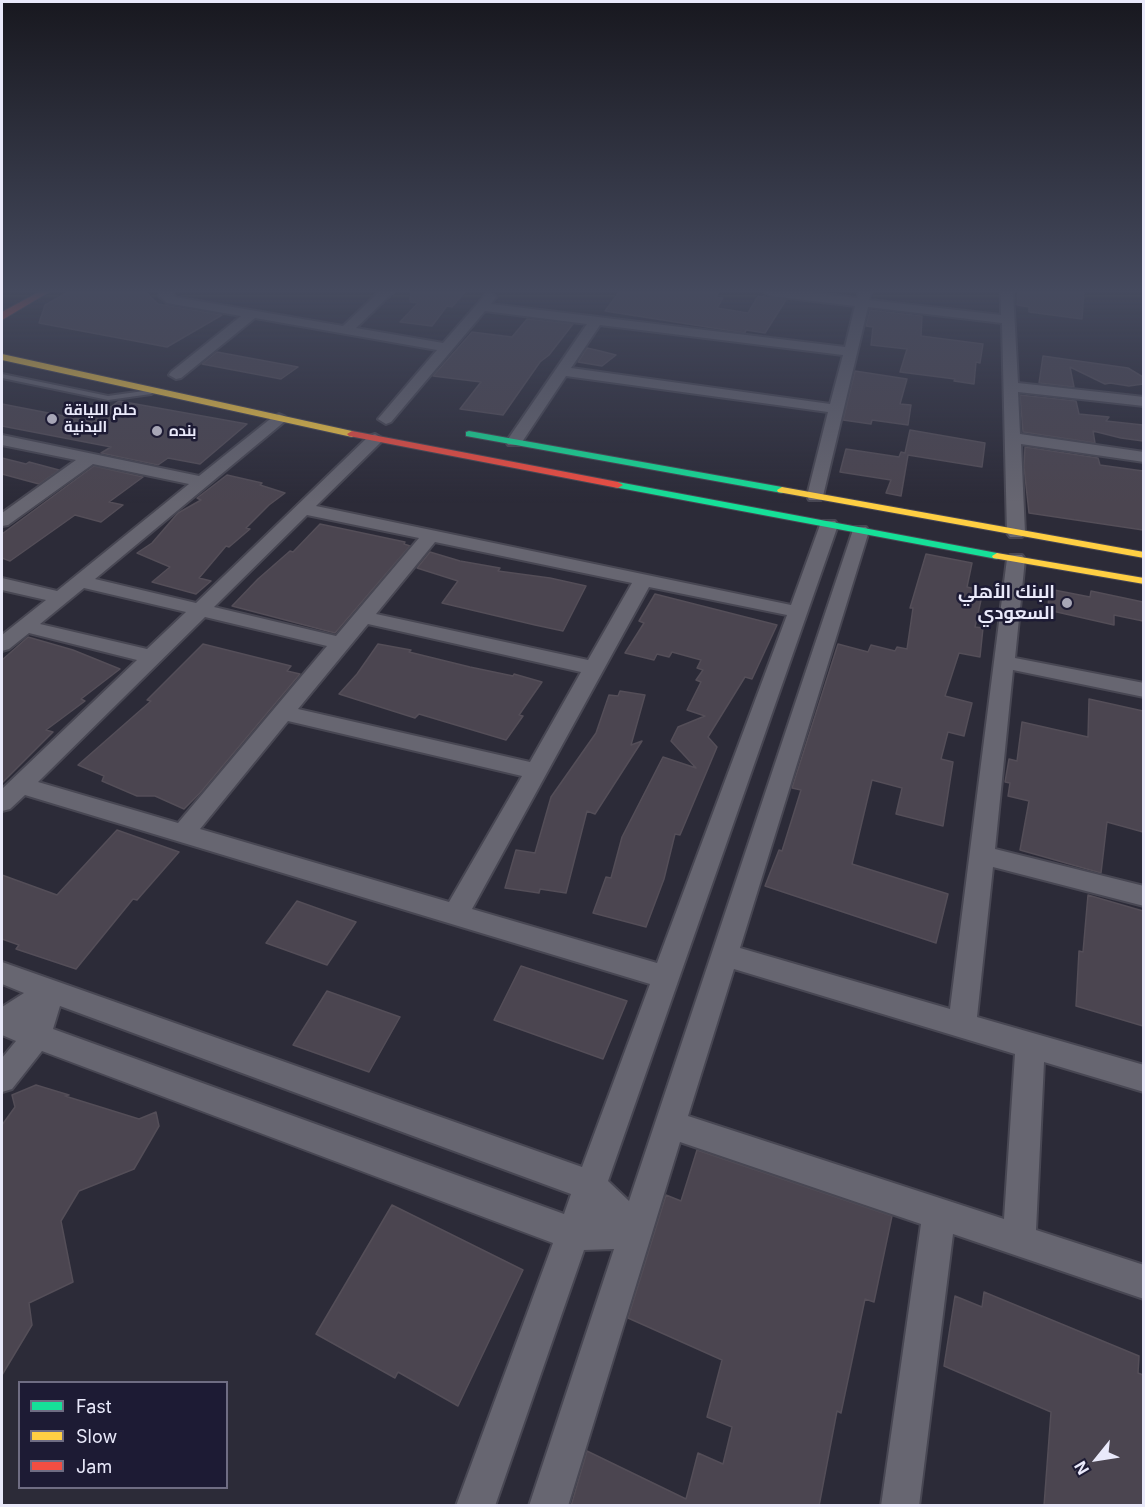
<!DOCTYPE html>
<meta charset="utf-8">
<style>
body{margin:0}
#map{position:relative;width:1145px;height:1507px;overflow:hidden;background:#2c2b38;font-family:Inter,sans-serif}
canvas{display:block}
.frame{position:absolute;inset:0;border:3px solid #e9e9fa;pointer-events:none}
.legend{position:absolute;left:18px;top:1381px;width:210px;height:108px;box-sizing:border-box;background:#1d1b34;border:2px solid #6f6d83;margin:0;padding:8px 10px;list-style:none;font-size:18px;color:#e9e9fa}
.legend li{display:flex;align-items:center;gap:12px;height:30px}
.legend b{width:30px;border:2px solid #6f6d83}
.north{position:absolute;left:1067px;top:1429px;width:60px;height:60px;-webkit-text-stroke:4px #1d1b34;paint-order:stroke;rotate:240deg;font-size:16px;font-weight:700;line-height:24px;text-align:center;color:#e9e9fa}
.north::after{content:'';display:block;margin:auto;width:21px;height:27px;background:#e9e9fa;clip-path:polygon(50% 0,100% 100%,50% 72%,0 100%)}
</style>
<div id="map">
<canvas width="1145" height="1507"></canvas>
<div class="frame"></div>
<ul class="legend">
<li><b style="height:8px;background:#16e098"></b>Fast</li>
<li><b style="height:8px;background:#ffcf43"></b>Slow</li>
<li><b style="height:8px;background:#f24e42"></b>Jam</li>
</ul>
<div class="north">N</div>
</div>
<script>
const g = document.querySelector('canvas').getContext('2d');
g.lineJoin = 'round';
function paint(path, color) {
  g.fillStyle = color;
  g.fill(path, 'evenodd');
}
function stroke(path, color, width, dash) {
  g.strokeStyle = color;
  g.lineWidth = width;
  g.lineCap = dash ? 'butt' : 'round';
  g.setLineDash(dash || []);
  g.stroke(path);
}
function drawText(font, color, halo, rows, align = 'center') {
  g.font = font + ' Inter,Cairo,sans-serif';
  g.lineWidth = 5;
  g.setLineDash([]);
  g.textBaseline = 'middle';
  g.strokeStyle = halo;
  g.fillStyle = color;
  for (const [text, x, y, turn = 0] of rows) {
    g.save();
    g.translate(x, y);
    g.rotate((+turn || 0) * Math.PI / 180);
    g.textAlign = isNaN(turn) ? turn : align;
    if (halo) g.strokeText(text, 0, 0);
    g.fillText(text, 0, 0);
    g.restore();
  }
}
const building = new Path2D(`
 M68,292h78l12,12 64,11 -55,32 -128,-24 6,-18z
 M411,292h54l-13,15 -5,-1 -15,20 -32,-4 18,-19 -8,-1z
 M619,292h100l-3,5 7,1 -6,10 31,5 10,-17 28,4 -21,33 -19,-3 -1,3 -140,-22z
 M1018,292h66l-2,27 -53,-7v-5l-12,-2z
 M870,310l52,6 -1,20 62,8 -3,19 -4,-1 -2,22 -20,-3 1,-2 -55,-7 7,-23 -36,-4 2,-18 -7,-1z
 M527,319l46,5 -24,31 -9,7 -37,53 -43,-6 21,-27 -48,-6 39,-44 40,5z
 M587,348l9,2 20,5 -14,11 -24,-4z
 M217,352l81,15 -17,12 -79,-15z
 M1043,356l85,12 15,9v7l-14,2 -19,-3 -5,1 -35,-17 4,20 -35,-4z
 M855,371l52,8 -7,25 11,1 -3,20 -36,-5 -1,4 -28,-4z
 M1020,395l56,6 3,13 30,3 -3,4 37,4v16l-22,-3 -28,-7 2,12 -72,-11z
 M119,401l128,23 -47,40 -32,-6 -10,7 -57,-12 10,-6 -109,-21v-22l88,17z
 M910,430l75,13 -3,24 -74,-12 -7,41 -15,-3 5,-13 -51,-8 6,-23 53,8 2,-5 4,1z
 M1025,447l73,11 2,7 43,6v59l-114,-17 -5,-46z
 M2,458l24,6 3,-2 30,8 -20,14 -37,-10z
 M94,466l49,11 -34,25 14,3 -22,17 -26,-7 -65,46 -8,-3v-24z
 M227,475l35,8 -2,2 25,8 -16,12 -23,23 4,1 -21,18 -3,-1 -27,32 12,3 -15,13 -44,-12 18,-15 -33,-14 15,-10 26,-30 23,-13 -4,-2z
 M320,524l85,18 -1,2 6,2 -75,87 -103,-27 26,-27 32,-28 3,1z
 M430,552l30,9 40,7 -2,3 52,7 36,8 -23,45 -28,-6 -93,-22 16,-22 -41,-13z
 M926,554l46,9 -5,24 16,4 -8,36 8,1 -3,29 -21,-4 -14,43 27,7 -8,33 -16,-4 -7,27 12,3 -10,64 -47,-12 6,-26 -30,-8 -20,84 96,30 -12,49 -171,-57 14,-36 3,1 19,-61 -9,-2 46,-144 30,8 3,-7 24,6 2,-4 10,2 6,-41h-3z
 M1049,589l41,8 1,-6 52,11v19l-29,-6v10l-66,-15z
 M655,594l122,31 -25,54 -7,-2 -37,60 9,10 -37,88 -5,-1 -11,45 -18,48 -53,-14 13,-36 5,1 11,-41 41,-80 33,11 -25,-27 7,-14 27,-11 -18,-6 14,-28 -5,-2 7,-10 -6,-2 4,-8 -29,-8 -3,5 -12,-3 -3,6 -29,-7 19,-30 -5,-2z
 M28,637l45,13 47,19 -39,30 4,2 -39,29 7,2 -51,51v-123z
 M203,644l88,22 -4,5 13,3 -100,119 -16,16 -29,-13h-18l-35,-15 2,-5 -26,-11 73,-64 -4,-1z
 M378,644l33,6 -2,2 61,15 43,9 1,-2 28,8 -23,33 4,1 -17,24 -87,-26 -4,4 -76,-24 18,-20z
 M620,691l25,4 -14,50 11,-4 -47,73 -8,-3 -21,82 -26,-4 -1,4 -34,-5 11,-38 19,3 16,-56 45,-64 13,-38 9,1z
 M1089,699l54,12v121l-36,-10 -6,51 -81,-23 9,-49 -21,-5 2,-13 -5,-1 4,-23 8,2 5,-39 66,15z
 M117,830l62,22 -42,48 -4,-1 -57,70 -60,-20 3,-4 -17,-6v-64l55,20z
 M1088,895l55,16v115l-67,-20 3,-55 4,1z
 M297,901l59,21 -29,43 -61,-22z
 M521,966l106,35 -24,58 -109,-39z
 M327,991l73,26 -31,55 -76,-27z
 M36,1085l33,10 -4,1 74,23 17,-7 3,14 -25,43 -55,22 -18,30 12,61 -44,21 3,22 -30,50v-250l13,-18 -3,-12z
 M697,1150l195,66 -18,86 -9,-3 -24,114 -4,-2 -18,95h-248l16,-55 99,48 12,-46 25,11 9,-37 -25,-10 15,-57 -94,-42 38,-123 15,6z
 M392,1205l131,65 -65,136 -60,-34 -3,6 -79,-44z
 M984,1292l155,64 -1,17 5,2v131h-99l7,-94 -107,-46 11,-70 27,11z`);
paint(building, '#4b4550');
stroke(building, '#544e58', 1.5);
const lane = new Path2D(`
 M2,374l106,22 43,-6 3,2 -3,2 -43,6 -106,-22z`);
const street = new Path2D(`
 M160,292h12l3,5 168,29 36,-34h14l-37,36 87,15 43,-49 4,-1 6,4 -5,7 354,43 10,-41 -84,-10 -6,-4h41l51,6 2,-6h12l-2,8 132,15v-23h12l5,91 126,14v9l-126,-14 2,42 124,18v10l-123,-18 4,89 -3,4h-12l-3,-4 -5,-210 -134,-16 -45,189 -2,4h-12l-2,-4 21,-84 -262,-36 -46,69h-12l-2,-3 81,-118 -102,-13 -94,111 -5,2 -8,-5 59,-69 -182,-32 -74,60 -5,1 -7,-4 2,-3 70,-56 -74,-13 -8,-7zM600,325l243,30 -13,49 -259,-36z
 M279,414l5,2 3,3 -3,3 -189,157 101,24 173,-167 6,-2 8,5 -2,3 -65,64 475,99 29,-80 3,-4h12l3,4 -230,656 21,20 225,-674h12l3,4 -129,417 210,61 57,-450 3,-4h12l3,4 -10,99 129,25v14l-131,-27 -18,179 149,37v20l-151,-39 -16,150 167,48v27l-100,-30 -8,168 108,35v34l-191,-65 -34,272h-38l40,-282 -241,-82 -112,364h-39l85,-257 -30,1 -89,256h-39l97,-263 -511,-192 -30,38 -10,3v-34l14,-17 -14,-6v-28l22,-14 -22,-9v-22l580,205 68,-183 -625,-189 -15,14 -8,2v-22l135,-129 -108,-27 -20,16 -7,2v-16l44,-35 -44,-10v-12l55,13 132,-107 -96,-20 -85,61 -6,1v-13l74,-53 -74,-15v-10l197,41 75,-60zM307,515l112,23 -83,98 -122,-29zM435,542l197,41 -44,77 -212,-46zM649,587l138,28 -130,348 -185,-54zM84,588l102,24 -39,37 -107,-25zM205,617l122,29 -149,177 -140,-41zM368,624l213,48 -51,90 -232,-53zM288,721l234,55 -73,126 -249,-73zM734,969l281,85 -11,165 -316,-103zM60,1006l511,188 -7,20 -511,-185z`);
const fast = new Path2D(`
 M469,431l313,56 5,3 -5,3 -316,-57v-4z
 M618,482l379,71 5,3 -5,3 -383,-72 -1,-2z`);
const slow = new Path2D(`
 M2,354l350,77 5,3 -5,3 -350,-77z
 M782,487l362,65v6l-366,-66 -1,-2z
 M997,553l147,25v6l-151,-26 -1,-2z`);
const jam = new Path2D(`
 M39,292h10l-47,28v-8z
 M352,431l266,51 5,3 -5,3 -269,-52 -2,-2z`);
stroke(lane, '#484753', 4);
stroke(street, '#484753', 4);
stroke(fast, '#484753', 2);
stroke(slow, '#484753', 2);
stroke(jam, '#484753', 2);
paint(lane, '#676671');
paint(street, '#676671');
paint(fast, '#16e098');
paint(slow, '#ffcf43');
paint(jam, '#f24e42');
const sky = g.createLinearGradient(0, 0, 0, 503);
sky.addColorStop(0, '#18181f');
sky.addColorStop(0.58, '#454a5e');
sky.addColorStop(1, '#454a5e00');
g.fillStyle = sky;
g.fillRect(0, 0, 1145, 503);
for (const [x, y, r, color] of [
 [52,419,6,"#a7a6b6"],
 [157,431,6,"#a7a6b6"],
 [1067,603,6,"#a7a6b6"]
]) {
  const dot = new Path2D();
  dot.arc(x, y, r, 0, 2 * Math.PI);
  g.fillStyle = color;
  g.fill(dot);
  stroke(dot, '#1d1b34', 2);
}
drawText('bold 15px', '#e9e9fa', '#1d1b34', [
 ["حلم اللياقة",64,410],
 ["البدنية",64,427],
 ["بنده",169,431]
], 'left');
drawText('bold 18px', '#e9e9fa', '#1d1b34', [
 ["البنك الأهلي",1055,593],
 ["السعودي",1055,614]
], 'right');
</script>
